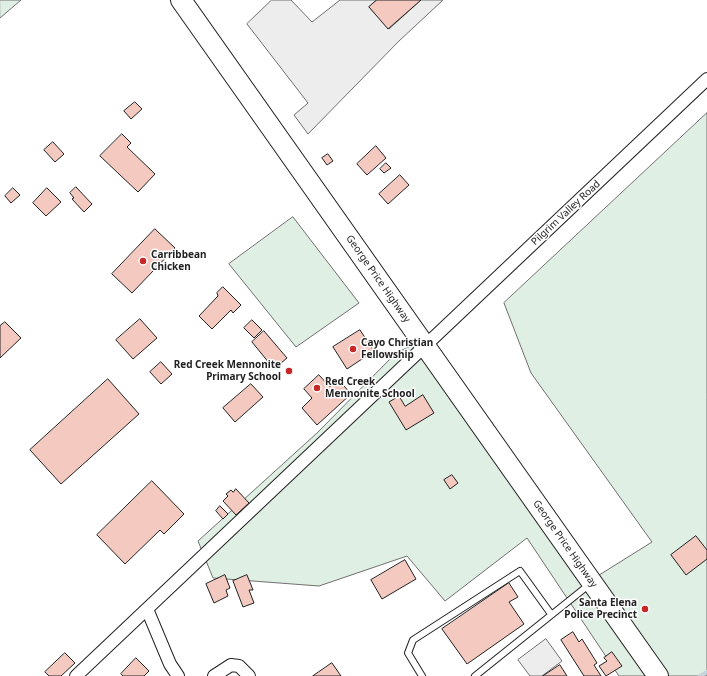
<!DOCTYPE html>
<style>
body{margin:0}
canvas{display:block;background:#fff}
</style>
<canvas width="707" height="676"></canvas>
<script>
const g = document.querySelector('canvas').getContext('2d');
g.lineJoin = 'round';
function paint(path, color) {
  g.fillStyle = color;
  g.fill(path, 'evenodd');
}
function stroke(path, color, width, dash) {
  g.strokeStyle = color;
  g.lineWidth = width;
  g.lineCap = dash ? 'butt' : 'round';
  g.setLineDash(dash || []);
  g.stroke(path);
}
function drawText(font, color, halo, rows, align = 'center') {
  g.font = font + ' "Noto Sans",sans-serif';
  g.lineWidth = 3;
  g.setLineDash([]);
  g.textBaseline = 'middle';
  g.strokeStyle = halo;
  g.fillStyle = color;
  for (const [text, x, y, turn = 0] of rows) {
    g.save();
    g.translate(x, y);
    g.rotate((+turn || 0) * Math.PI / 180);
    g.textAlign = isNaN(turn) ? turn : align;
    if (halo) g.strokeText(text, 0, 0);
    g.fillText(text, 0, 0);
    g.restore();
  }
}
const green = new Path2D(`
 M0,0h21l-21,18z
 M707,113v563h-41l-70,-99 56,-35 -121,-169 -27,-70z
 M293,217l66,86 -63,44 -67,-83z
 M414,345l233,331h-28l-92,-138 -82,63 -38,-45 -88,30 -106,-8 -15,-37 119,-108 79,-80z`);
paint(green, '#e0efe3');
stroke(green, '#6f6f6f', 1);
const parking = new Path2D(`
 M272,0h19l21,22 28,-22h37l-8,7 20,22 32,-29h22l-44,41 -91,93 -14,-19 14,-12 -61,-79z
 M546,639l16,22 -20,15h-12l-12,-16z`);
paint(parking, '#ededed');
stroke(parking, '#6f6f6f', 1);
stroke(new Path2D(`
 M700,676l7,-4`), '#c7d3dd', 4);
const building = new Path2D(`
 M377,0h44l-33,29 -19,-22z
 M135,102l7,7 -11,10 -7,-8z
 M122,134l9,9 -4,4 28,27 -17,18 -38,-36z
 M53,142l11,12 -9,8 -11,-12z
 M376,146l10,12 -19,17 -10,-11z
 M328,154l5,7 -6,4 -5,-7z
 M386,163l5,5 -7,5 -4,-4z
 M400,175l9,10 -21,19 -9,-10z
 M76,187l16,17 -8,8 -12,-13 2,-1 -4,-5z
 M13,188l7,7 -9,8 -6,-7z
 M47,188l14,14 -15,14 -13,-13z
 M155,229l20,19 -43,45 -20,-19z
 M223,287l18,18 -8,8 -2,-3 -19,19 -13,-13 19,-20 -1,-3z
 M140,319l17,19 -24,21 -17,-19z
 M252,320l10,10 -8,8 -10,-10z
 M5,322l16,16 -21,20v-32z
 M360,330l14,21 -27,18 -14,-22z
 M264,331l23,27 -13,11 -22,-27z
 M161,362l11,12 -11,10 -11,-12z
 M319,375l11,12 8,-8 13,15 -34,31 -15,-17 10,-10 -8,-9z
 M108,379l31,35 -78,70 -31,-34z
 M251,384l12,13 -28,25 -12,-14z
 M423,395l11,18 -28,17 -17,-28 10,-6 6,10z
 M452,475l6,8 -8,6 -6,-9z
 M152,481l32,33 -20,20 -4,-4 -35,34 -28,-29z
 M236,489l13,14 -13,12 -13,-14 5,-5 -2,-2 5,-4 2,2z
 M220,506l8,8 -5,5 -7,-8z
 M696,536l11,14v9l-21,16 -15,-20z
 M405,560l11,19 -34,20 -11,-19z
 M225,575l5,13 -4,2 2,6 -14,7 -8,-19z
 M247,575l6,15h-4l5,13 -11,4 -10,-26z
 M509,583l9,14 -9,5 15,22 -57,40 -25,-35z
 M573,632l6,10 3,-3 15,24 -3,2 7,11h-17l-23,-36z
 M612,652l10,14 -16,10 -7,-10 8,-5 -3,-3z
 M65,653l10,10 -14,13h-12l-4,-4z
 M136,658l13,13 -5,5h-21l-2,-2z
 M332,663l9,13h-28z
 M560,665l7,11h-24z`);
paint(building, '#f3c9c0');
stroke(building, '#222', 1);
const service = new Path2D(`
 M422,676l-14,-23 5,-13 107,-69 31,43
 M475,676l115,-92`);
const minor = new Path2D(`
 M147,609l23,55 8,12
 M76,676l631,-597
 M214,676l17,-11 8,1 10,10`);
const trunk = new Path2D(`
 M181,0l477,676`);
stroke(service, '#222', 8);
stroke(minor, '#222', 14);
stroke(trunk, '#222', 22);
stroke(service, '#fff', 6);
stroke(minor, '#fff', 12);
stroke(trunk, '#fff', 20);
for (const [x, y, r, color] of [
 [143,261,4,"#c62828"],
 [353,349,4,"#c62828"],
 [289,371,4,"#c62828"],
 [317,388,4,"#c62828"],
 [645,609,4,"#c62828"]
]) {
  const dot = new Path2D();
  dot.arc(x, y, r, 0, 2 * Math.PI);
  g.fillStyle = color;
  g.fill(dot);
  stroke(dot, '#fff', 1.5);
}
drawText('10px', '#222', '#fff', [
 ["Pilgrim Valley Road",566,213,-43],
 ["George Price Highway",378,279,55],
 ["George Price Highway",565,544,55]
]);
drawText('bold 10px', '#222', '#fff', [
 ["Carribbean",151,255],
 ["Chicken",151,267],
 ["Cayo Christian",361,343],
 ["Fellowship",361,355],
 ["Red Creek Mennonite",281,365,"right"],
 ["Primary School",281,377,"right"],
 ["Red Creek",325,382],
 ["Mennonite School",325,394],
 ["Santa Elena",637,603,"right"],
 ["Police Precinct",637,615,"right"]
], 'left');
</script>
